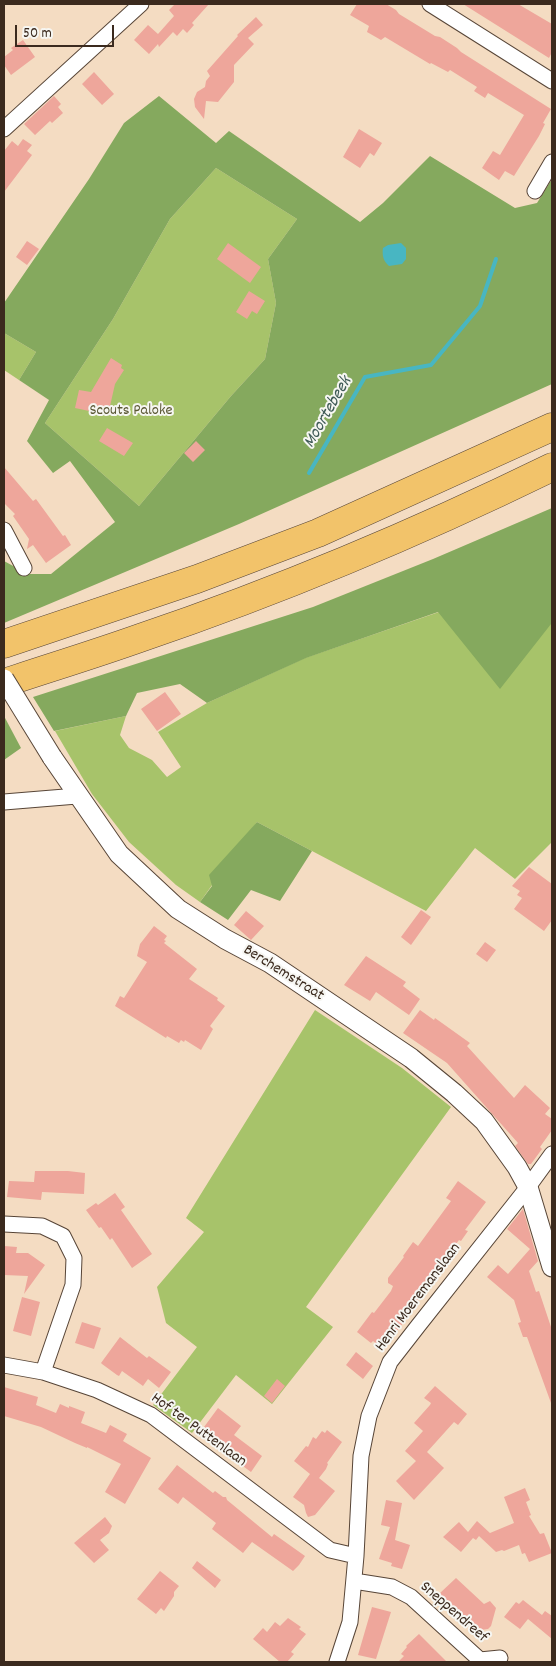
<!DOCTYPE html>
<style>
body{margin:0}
#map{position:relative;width:556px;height:1666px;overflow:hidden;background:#f4dcc2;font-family:Dekko,sans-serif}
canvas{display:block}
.frame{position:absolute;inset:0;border:5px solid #3b2a1e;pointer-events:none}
.scale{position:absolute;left:15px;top:25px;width:99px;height:22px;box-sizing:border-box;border:2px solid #3b2a1e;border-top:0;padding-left:6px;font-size:15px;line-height:18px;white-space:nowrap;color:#3b2a1e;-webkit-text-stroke:4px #f6f6f2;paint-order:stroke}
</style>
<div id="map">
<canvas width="556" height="1666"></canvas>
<div class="frame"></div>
<div class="scale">50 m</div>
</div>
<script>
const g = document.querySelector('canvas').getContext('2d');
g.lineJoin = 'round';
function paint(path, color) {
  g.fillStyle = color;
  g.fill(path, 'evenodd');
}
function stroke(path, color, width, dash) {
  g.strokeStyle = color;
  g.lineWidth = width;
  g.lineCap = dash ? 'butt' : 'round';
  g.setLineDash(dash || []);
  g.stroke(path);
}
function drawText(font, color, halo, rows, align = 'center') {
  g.font = font + ' Dekko,sans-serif';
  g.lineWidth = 4;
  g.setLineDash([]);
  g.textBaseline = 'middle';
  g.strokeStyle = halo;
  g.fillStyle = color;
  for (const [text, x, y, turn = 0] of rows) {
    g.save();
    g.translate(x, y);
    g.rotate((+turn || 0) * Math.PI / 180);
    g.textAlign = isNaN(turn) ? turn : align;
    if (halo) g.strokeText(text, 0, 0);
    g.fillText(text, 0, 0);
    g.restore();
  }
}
paint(new Path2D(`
 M216,168l81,51 -29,40 8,44 -11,56 -34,37 -92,110 -94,-83 68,-104 57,-100z
 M4,333l32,19 -17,28 -15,-10z
 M439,612l112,11 1,1v218l-37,37 -40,-31 -49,63 -169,-89 -57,80 -24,-17 -47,-43 -37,-48 -37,-63 71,-15 -6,19 9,13 23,12 15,17 14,-10 -23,-35 49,-29 98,-45z
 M315,1010l87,58 49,39 -145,200 27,20 -61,77 -36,-29 -44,58 -39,-28 44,-58 -31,-24 -9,-36 47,-55 -18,-14z`), '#a7c36a');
paint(new Path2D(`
 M159,96l57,47 13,-12 131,91 23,-19 47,-47 85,52 22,-5 15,-24v205l-313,140 -235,99v-62l24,13h23l64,-52 -45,-61 -17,12 -26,-32 22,-41 -30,-20 17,-28 -32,-19v-30l85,-124 35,-56zM216,168l81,51 -29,40 8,44 -11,56 -34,37 -92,110 -94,-83 68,-104 57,-100z
 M552,508v116h-1l-51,65 -62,-77 -132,46 -99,45 -27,-19 -43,9 -11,23 -72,15 -21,-34 280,-90 120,-48z
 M4,716l17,32 -17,12z
 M257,822l55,29 -32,50 -29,-11 -23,30 -28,-18 12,-16 -3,-11z`), '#85a95e');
paint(new Path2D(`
 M401,243l5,5v11l-4,5 -13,2c-6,-5 -7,-11 -6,-18l5,-3z`), '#48b6c2');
stroke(new Path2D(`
 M309,473l56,-96 66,-12 49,-59 16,-47`), '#48b6c2', 4);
paint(new Path2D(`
 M175,4h34l-17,19 2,2 -7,8 -4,-4 -6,7 -4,-4 -14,15 -1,-3 -9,10 -15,-14 14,-15 10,9 16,-18 -5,-6z
 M357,4h29l10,6 3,4 36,22 5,1 17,11 4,4 90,57 -8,14 2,1 -6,12 -25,40 -9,-5 -6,9 -17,-12 11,-17 7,4 24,-40 -36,-22 -3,5 -11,-7 3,-4 -27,-17 -2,2 -17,-9 -1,1 -45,-27 -4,3 -14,-8 2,-6 -19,-11z
 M463,4h55l34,20v28l-3,6z
 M256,17l7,8 -15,13 6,6 -20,21v17l-16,20 -12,-1 -2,18 -9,-12 -1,-8 3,-7 8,-5 1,-6 4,-5 -3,-5 31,-35 -1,-1z
 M23,40l12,17 -24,18 -7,-10v-8l9,-7 -2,-2z
 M94,72l20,22 -12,11 -20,-21z
 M54,96l7,8 -3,3 5,6 -11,10 -2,-2 -15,14 -11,-11z
 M359,129l23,14 -8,13 -4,-3 -10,15 -17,-11z
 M23,139l9,6 -5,6 5,4 -28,37v-41l8,-10 6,5z
 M27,241l12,8 -12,16 -11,-8z
 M228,243l33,24 -11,16 -33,-24z
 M249,291l16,10 -8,13 -5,-3 -5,8 -11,-7z
 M111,358l11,7 -1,3 3,2 -9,14 -7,31 -33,-7 4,-18 12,2z
 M107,428l26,15 -9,13 -25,-15z
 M196,441l9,9 -12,12 -9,-9z
 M4,467l29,34 3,-2 27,37 2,-1 6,10 -25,18 -13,-18 -6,4 2,-10 -16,-23 2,-2 -11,-11z
 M165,692l16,22 -24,17 -16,-22z
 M529,867l23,17v36l-8,11 -30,-22 8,-11 -5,-3 3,-4 -8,-5z
 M421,910l10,7 -20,28 -10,-8z
 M246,911l18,15 -13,14 -17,-15z
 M154,926l13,10 -3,4 2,1 -2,2 33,26 -8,10 29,19 -1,2 8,6 -15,20 3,3 -12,21 -16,-10 -1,2 -3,-2 -2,3 -12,-7 -1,2 -51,-32 5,-10 4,2 23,-36 -10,-6 3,-12z
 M485,942l11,8 -9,12 -11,-8z
 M366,956l40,26 -3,4 17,13 -11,16 -33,-23 -6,9 -26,-16z
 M420,1010l14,10 1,-2 35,25 -3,3 47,52 11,-13 25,23 -5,6 7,5v11l-12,17 2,2 -11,15h-3l-13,-18 3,-3 -71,-80 -44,-30z
 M35,1171h33l17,2 -1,21 -42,-2 -1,8 -34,-3 2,-16 25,1z
 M458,1181l28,21 -21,28 3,1 -7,10 -2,-1 -14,19 2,1 -13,19 -4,-3 -13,18 3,2 -6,9 -2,-1 -12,17 3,2 -19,26 -11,-8 -2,2 -14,-11 15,-20 2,1 17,-22 2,-5 -5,-3v-5l16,-21 -1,-1 10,-14 5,4 33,-45 -5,-3z
 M115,1193l10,14 -4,3 31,44 -20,14 -20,-30 -2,2 -9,-13 -2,1 -13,-18 10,-7 2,2z
 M523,1209l15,52 -9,10 7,21 3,-1 13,39v72l-1,1 -24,-66h-4l-5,-14 3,-1 -7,-22 -27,-23 11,-12 10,9 22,-25 -23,-20z
 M4,1246l13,1 -1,6h12l17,12 -21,29 4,-18 -24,-1z
 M22,1297l18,5 -9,34 -18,-5z
 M82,1322l19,6 -7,21 -19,-6z
 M120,1337l27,21 2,-2 22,16 -12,16 -11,-9 -5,7 -21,-15 -3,5 -2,-1 -15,-11 -1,-1z
 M356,1352l17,14 -10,13 -17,-14z
 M277,1379l8,7 -13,17 -8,-7z
 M435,1386l32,28 -9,11 -4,-3 -27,30 17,16 -30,32 -18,-19 20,-20 -11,-10 18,-20 -9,-8 16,-18 1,-2 -7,-5z
 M4,1387l34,10 -2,8 20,8 4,-9 9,4v-2l16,6 -4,11 25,10 4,-8 17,9 -4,7 28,17 -26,46 -20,-12 16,-28 -34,-17v1l-12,-5 -34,-16 -37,-11z
 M218,1408l23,18 -7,9 28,21 -11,16 -19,-14 5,-6 -22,-15 -1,-2 -10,-8z
 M327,1430l15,12 -15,21 1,1 -2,5 -7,9 16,13 -20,24 -7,2 -2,-4 -2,-8 -11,-8 17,-23 -16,-13 12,-15 2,1 5,-10 3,2 6,-8 3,2z
 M177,1465l36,28 2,-2 8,6h3l1,3 45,37 2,-3 31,22 -6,9 -6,6 -41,-29 -9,11 -31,-24 4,-6 -33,-26 -5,7 -20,-15z
 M525,1488l5,12 -4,2 5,13 -2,1 11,18 4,-1 8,20 -23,9 -4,-9 -3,1 -3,-9 -15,6 -2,-1 -6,2 -17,-16 -3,4 -3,-2 -12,14 -18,-15 16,-15 9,10 9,-11 13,12 24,-10 -10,-26z
 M386,1500l16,3 -7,37 15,5 -8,24 -11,-3 1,-3 -13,-4 11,-32 -9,-2z
 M105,1517l7,9 -3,7 -9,7 9,10 -15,13 -20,-20z
 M197,1561l24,19 -6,8 -23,-20z
 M160,1571l19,15 -5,6v4l-10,15 -3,-3 -5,6 -19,-15z
 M456,1578l28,26 6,-3 6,7 -5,18 -3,3 -7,1 -4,-4 -3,3 -35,-35z
 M523,1600l19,15 3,-4 7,5v23l-24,-20 -8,10 -16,-12 12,-15 3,2z
 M372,1607l19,5 -15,47 -18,-4z
 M288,1618l13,9 -2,2 7,5 -15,18 3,2 -7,8h-7l-27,-23 10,-11 4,4 8,-10 5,4z
 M419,1634l28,28h-49l6,-6 -3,-2 6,-7 -1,-1z`), '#eea69b');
const minor = new Path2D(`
 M430,4l122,77
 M4,129l137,-125
 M535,191l17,-29
 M4,530l20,38
 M4,802l73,-6
 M4,1224l38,2 21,10 11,22 -1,27 -30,87
 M4,1365l39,7 54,18 54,25 179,135 26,6
 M354,1581l38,6 19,10 69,63 20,-2
 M337,1662l13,-40 6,-66 5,-100 8,-40 21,-54 28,-36 110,-139 24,-33`);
const tertiary = new Path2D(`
 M52,757l67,97 59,55 47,30 45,24 141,95 43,35 30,28 33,46 11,20 24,80`);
const motorway = new Path2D(`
 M4,644l193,-65 121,-46 234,-106
 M4,683c45,-15 91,-29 136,-45 141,-48 279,-106 412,-171`);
stroke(minor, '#574537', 17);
stroke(tertiary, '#574537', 21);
stroke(motorway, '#574537', 29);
stroke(minor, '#fff', 15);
stroke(tertiary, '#fff', 19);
stroke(motorway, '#f2c36a', 28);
const tertiaryBridge = new Path2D(`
 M4,679l48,78`);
stroke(tertiaryBridge, '#574537', 21, []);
stroke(tertiaryBridge, '#fff', 19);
drawText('16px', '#5b5835', '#f6f6f2', [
 ["Scouts Paloke",131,412]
]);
drawText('16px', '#3b2a1e', '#f6f6f2', [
 ["Berchemstraat",283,974,32],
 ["Henri Moeremanslaan",419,1298,-53],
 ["Hof ter Puttenlaan",198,1431,36],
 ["Sneppendreef",453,1613,41]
]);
drawText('italic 18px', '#405b57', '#f6f6f2', [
 ["Moortebeek",329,413,-60]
]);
</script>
